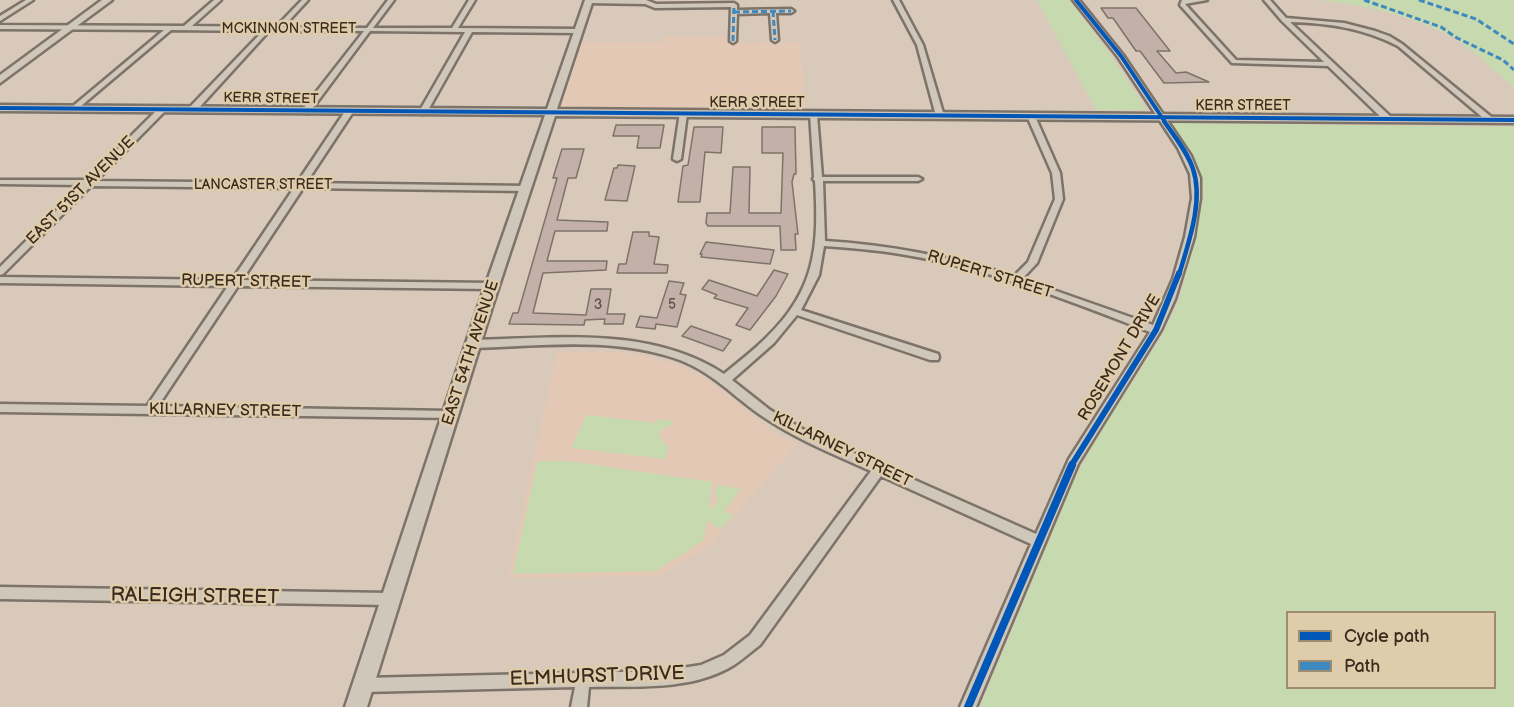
<!DOCTYPE html>
<style>
body{margin:0}
#map{position:relative;width:1514px;height:707px;overflow:hidden;background:#d8c9ba;font-family:"Balsamiq Sans",sans-serif}
canvas{display:block}
.legend{position:absolute;left:1286px;top:611px;width:210px;height:78px;box-sizing:border-box;background:#dfccaa;border:2px solid #9d8b72;margin:0;padding:8px 10px;list-style:none;font-size:18px;color:#3b2a1e}
.legend li{display:flex;align-items:center;gap:12px;height:30px}
.legend b{width:30px;border:2px solid #9d8b72}
</style>
<div id="map">
<canvas width="1514" height="707"></canvas>
<ul class="legend">
<li><b style="height:8px;background:#0057b8"></b>Cycle path</li>
<li><b style="height:8px;background:#3e89bf"></b>Path</li>
</ul>
</div>
<script>
const g = document.querySelector('canvas').getContext('2d');
g.lineJoin = 'round';
function paint(path, color) {
  g.fillStyle = color;
  g.fill(path, 'evenodd');
}
function stroke(path, color, width, dash) {
  g.strokeStyle = color;
  g.lineWidth = width;
  g.lineCap = dash ? 'butt' : 'round';
  g.setLineDash(dash || []);
  g.stroke(path);
}
function drawText(font, color, halo, rows, align = 'center') {
  g.font = font + ' "Balsamiq Sans",sans-serif';
  g.lineWidth = 5;
  g.setLineDash([]);
  g.textBaseline = 'middle';
  g.strokeStyle = halo;
  g.fillStyle = color;
  for (const [text, x, y, turn = 0] of rows) {
    g.save();
    g.translate(x, y);
    g.rotate((+turn || 0) * Math.PI / 180);
    g.textAlign = isNaN(turn) ? turn : align;
    if (halo) g.strokeText(text, 0, 0);
    g.fillText(text, 0, 0);
    g.restore();
  }
}
paint(new Path2D(`
 M664,36h61v7l75,-1 6,68 -246,-2 21,-66h85z
 M557,352h65l28,5 25,7 27,13 21,14 48,40 26,13 -87,101 -49,31 -147,2 -5,-6z`), '#e3c8b5');
paint(new Path2D(`
 M1037,0h32l38,50 40,60h-51z
 M1318,0h196v88c-22,-19 -43,-42 -70,-55 -38,-19 -84,-28 -126,-33z
 M1173,123l341,4v580h-534l93,-225 24,-45 63,-98 20,-40 24,-102 -7,-32 -25,-40zM1494,612v76h-206v-76z
 M586,415l70,8 2,-4 14,2v3l-14,8 4,5 -2,2 9,8 -4,12 -93,-11z
 M537,461h31l144,21 -3,26h4l5,-9 -4,-6 4,-8 23,4 -16,21 8,6 -13,13 -13,-8 -3,19 -48,31 -143,3z`), '#c7daaf');
const building = new Path2D(`
 M1101,8h35l34,43h-13l19,22 10,-1 23,10 -45,1 -24,-32h-4l-23,-33h-5z
 M616,125h48l-4,23h-23l2,-12h-26z
 M694,127h29l-2,26 -16,-1 -5,50h-22l5,-36 5,-1z
 M762,127h33l1,47h-2l-2,8 6,52h-3l1,16h-15l-1,-24h-72l-2,-3 1,-10h23l3,-46h17l-1,46h32l2,-60h-21z
 M562,149h22l-8,29h-8l-11,42 51,2 -1,9h-52l-8,30h60l-1,9 -63,3 -10,40 53,2 5,-26h20l-4,25h18l-2,10h-19l1,-5 -20,1 -1,5 -75,-1 4,-11h5l39,-135h-4z
 M618,165l17,1 -8,35 -22,-1 9,-32h3z
 M633,232h16v4l10,1 -5,27 14,1 -1,8h-50l2,-9h7z
 M706,242l26,3 42,5 -4,14 -69,-7 1,-3h-2z
 M774,270l14,4 -12,22 -26,34 -14,-5 12,-17 -34,-10 3,-3 -15,-6 7,-9 48,16z
 M669,281l15,2 -4,11 6,1 -9,32 -21,-3 -1,5 -19,-2 4,-11 17,2z
 M691,326l26,9 14,5 -8,11 -41,-15z`);
paint(building, '#c3b0a8');
stroke(building, '#7d7369', 1.5);
const street = new Path2D(`
 M26,0h7l-33,21v-5z
 M214,0h7l-29,26 80,1 6,-2 24,-25h6l-25,27 84,1 21,-28h6l-21,28h79l17,-28h6l-17,28 120,1 3,2 -3,2 -106,-1 -45,80 -4,2 -4,-2 46,-80 -95,-1 -61,82h-3l-4,-2 1,-2 61,-78h-90l-7,2 -72,79h-3l-4,-2 1,-2 74,-77 -92,-1 -96,81h-3v-4l92,-77 -164,-1v-4l184,1z
 M588,0h58l10,4 78,-1 3,2v5l54,-1 3,2 -3,2h-15l2,27 -3,2 -3,-2 -2,-27 -33,1 -1,27 -3,2 -3,-2 1,-34 -76,1 -10,-4 -59,-1v-2z
 M893,0h6l24,45 21,71 -1,2 -7,-2 -19,-71z
 M1073,0h6l44,55 68,101 9,22v20l-6,39 -19,62 -14,31 -83,134 -102,243h-16l71,-163 -150,-68 -121,169c-8,6 -17,14 -26,20 -42,26 -97,21 -145,22l-2,20h-16l4,-20 -212,5 -5,-2 -2,-5 2,-5 5,-2 300,-7 38,-6 23,-10 26,-20 121,-164c-36,-16 -73,-31 -106,-53 -32,-21 -52,-47 -91,-60 -64,-21 -134,-12 -200,-10l-5,-4 5,-4c83,-2 177,-14 250,34 14,-12 29,-23 42,-36 50,-48 53,-92 49,-157l-2,-2 1,-2 -4,-64 7,2 5,62h96l4,2 -4,2h-95l2,60c65,4 127,16 189,35l14,-14 27,-63 -3,-26 -25,-57 7,-2 26,59 3,26 -26,64 -15,16 131,46 20,-46 12,-42 7,-39 -2,-24 -12,-26 -60,-91zM824,246c28,2 55,4 82,9 84,14 164,46 244,77l-81,127 -33,75 -225,-100 -41,-24 -38,-30 42,-37 23,-28 133,45h8l1,-3 -1,-3 -137,-44 18,-35z
 M1182,0h25l-22,4 51,56 88,2 -42,-41 -18,-21h6l16,18 58,5 31,8 14,5 13,8 93,76 -7,2 -90,-76c-35,-18 -70,-23 -108,-24l101,95v4h-6l-57,-55 -96,-3 -52,-58z
 M159,108l7,2 -70,71 201,2 49,-73h3l4,2 -47,71 222,3 1,2 -4,3 -222,-3 -61,92 251,3 5,3 -5,3 -255,-3 -80,120 292,5 4,1 2,3 -2,3 -454,-6v-8l147,2 81,-120 -228,-3v-6l232,3 62,-92 -203,-2 -88,88 -3,1v-8l82,-82 -82,-1v-4h87z
 M680,112l7,2 -6,45 -4,2 -4,-2z
 M0,587l390,6 5,2 2,4 -2,4 -5,2 -390,-6z`);
const secondary = new Path2D(`
 M102,0h10l-112,83v-8z
 M585,0h8l-36,109 957,8v6l-959,-7 -63,191 -125,400h-22l133,-400 67,-192 -545,-4v-6l547,4z`);
stroke(street, '#7d7369', 5);
stroke(secondary, '#7d7369', 5);
paint(street, '#d0c7bb');
paint(secondary, '#d0c7bb');
stroke(new Path2D(`
 M1364,0l77,27 16,11 46,22 11,10
 M1419,0l57,19 38,25
 M773,11l2,29
 M734,12l57,-1
 M733,41l1,-36`), '#3e89bf', 3, [6, 3]);
stroke(new Path2D(`
 M1076,0l45,56 44,66
 M0,108l1514,12`), '#0057b8', 4);
stroke(new Path2D(`
 M1164,121c10,15 23,30 29,48 11,32 -5,75 -14,106`), '#0057b8', 4.5);
stroke(new Path2D(`
 M1071,466l85,-136 23,-57`), '#0057b8', 6);
stroke(new Path2D(`
 M968,707l104,-242`), '#0057b8', 8);
drawText('14px', '#3b2a1e', '#dfccaa', [
 ["MCKINNON STREET",289,29],
 ["KERR STREET",271,99,1],
 ["KERR STREET",757,103],
 ["KERR STREET",1243,106],
 ["LANCASTER STREET",263,185]
]);
drawText('14px', '#645348', null, [
 ["3",598,305],
 ["5",672,305]
]);
drawText('16px', '#3b2a1e', '#dfccaa', [
 ["EAST 51ST AVENUE",81,191,-45],
 ["RUPERT STREET",990,275,17],
 ["RUPERT STREET",246,282,1],
 ["EAST 54TH AVENUE",471,353,-72],
 ["ROSEMONT DRIVE",1120,358,-59],
 ["KILLARNEY STREET",225,411,1],
 ["KILLARNEY STREET",842,450,26]
]);
drawText('20px', '#3b2a1e', '#dfccaa', [
 ["RALEIGH STREET",195,597,1],
 ["ELMHURST DRIVE",597,677,-2]
]);
</script>
